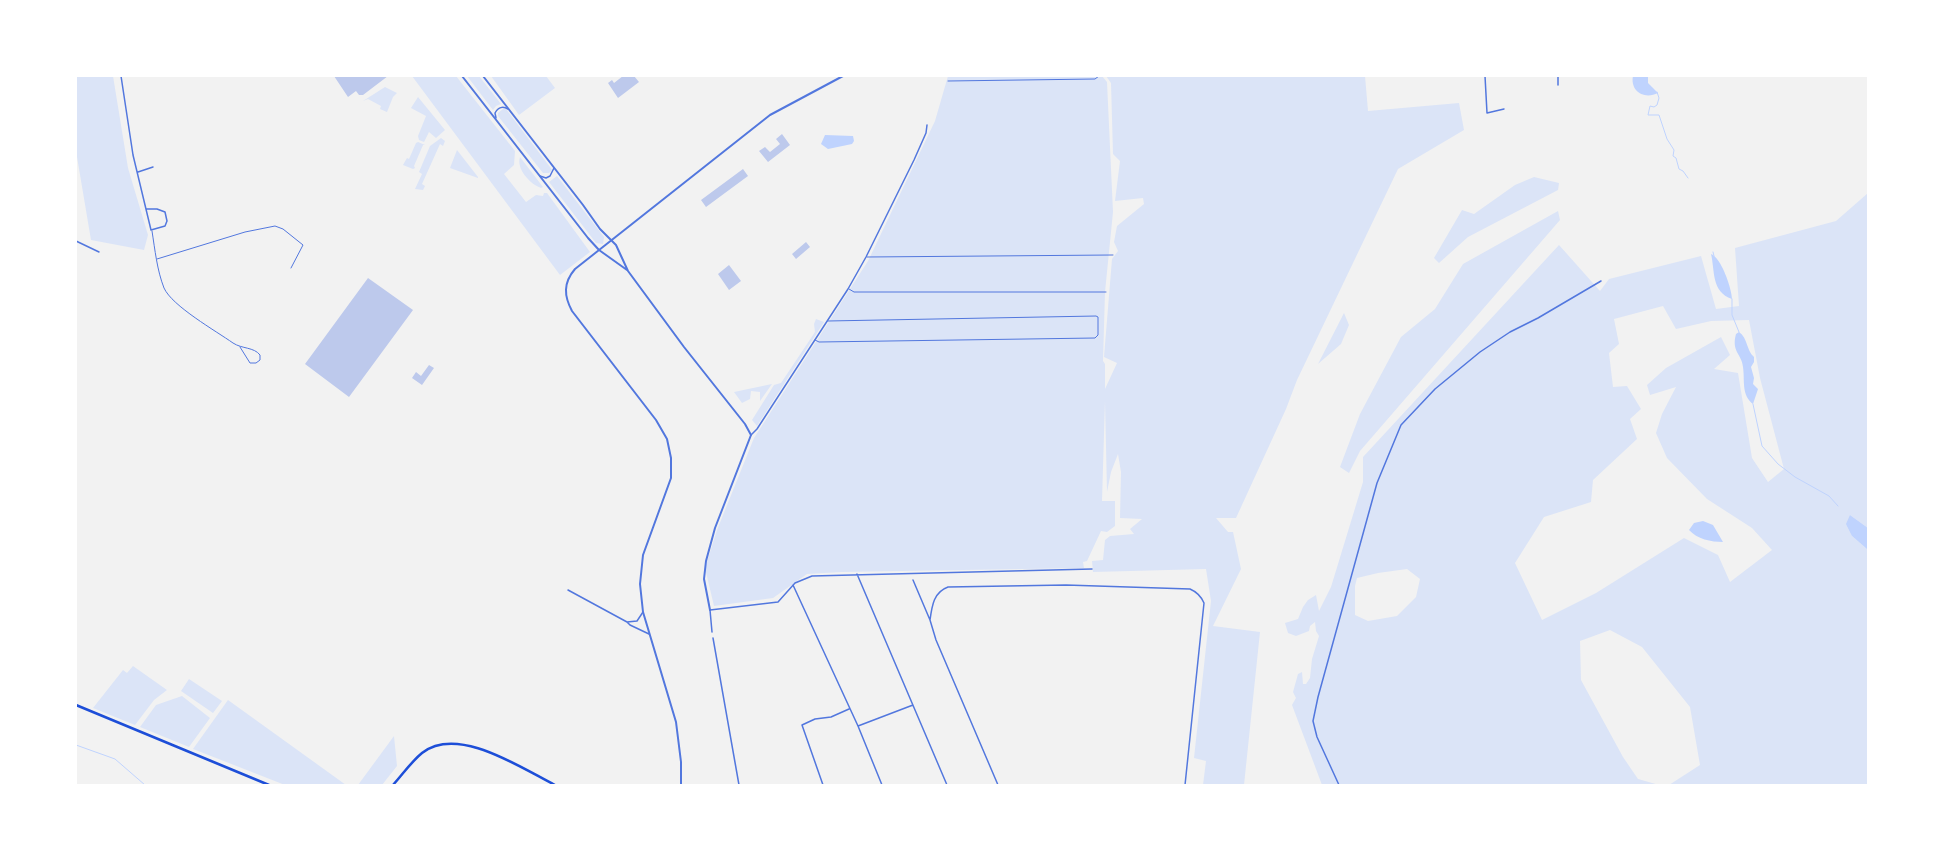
<!DOCTYPE html>
<style>
body{margin:0}
#map{position:relative;width:1944px;height:861px;overflow:hidden;background:#f2f2f2;font-family:"Crimson Pro",serif}
canvas{display:block}
.frame{position:absolute;inset:0;border:77px solid #fff;pointer-events:none}
</style>
<div id="map">
<canvas width="1944" height="861"></canvas>
<div class="frame"></div>
</div>
<script>
const g = document.querySelector('canvas').getContext('2d');
g.lineJoin = 'round';
function paint(path, color) {
  g.fillStyle = color;
  g.fill(path, 'evenodd');
}
function stroke(path, color, width, dash) {
  g.strokeStyle = color;
  g.lineWidth = width;
  g.lineCap = dash ? 'butt' : 'round';
  g.setLineDash(dash || []);
  g.stroke(path);
}
paint(new Path2D(`
 M76,76h37l15,92 20,67 -4,15 -53,-10 -15,-89z
 M412,76h44l59,75 -1,14 -10,9 22,28 10,-7 7,1 1,-3h3l43,59 -30,23z
 M467,76h12l22,28 -5,2 -3,4z
 M491,76h55l9,12 -36,27z
 M948,76h154l5,6 6,130 -8,80 -2,69 2,3v25l12,-26 -13,-6 8,-98 6,-8 -4,-9 3,-16 27,-22 -1,-6 -28,3 5,-40 -7,-7 -2,-71 -5,-7h259l3,35 91,-8 5,27 -66,39 -101,211 -11,29 -50,109h-20l12,14h5l8,37 -28,57 47,6 -16,153h-41l3,-24 -12,-3 17,-157 -5,-32 -113,3 -1,-11 11,-1 2,-20 5,-4 24,-2 -4,-5 12,-10 -22,-1 1,-46 -3,-18 -7,18 -4,20 -2,-91 -3,100h13v25l-8,6 -6,-1 -14,30 -4,1 1,6 -242,4 -35,2 -34,24 -59,8 -9,-38 12,-38 37,-92 114,-177 67,-140z
 M385,87l12,6 -4,4 -6,15 -7,-3 1,-3 -13,-7 -5,2z
 M418,97l27,33 -9,8 -7,-6 -5,10 -5,-2 -1,-4 8,-20 -15,-8z
 M503,109h3l44,58 2,3 -3,3h-6l-45,-57v-3z
 M441,138l4,3 -2,5 -3,-2 -18,40 3,2 -2,4 -8,-1 7,-15 -3,-2 11,-26z
 M418,142l7,3h-2l-9,21 1,2 -2,1 -10,-4 4,-7 2,1 7,-16z
 M457,150l21,27v1l-28,-10z
 M520,157l23,30 -2,1c-11,-4 -25,-19 -21,-31z
 M557,176l47,61 -1,7 -7,-1 -47,-61z
 M1534,177l25,6 -1,7 -90,47 -29,26 -5,-5 28,-48 12,4 41,-29z
 M1868,193v335l-18,-13 2,21 16,14v235h-199l31,-20 -10,-58 -48,-60 -32,-17 -30,11 1,39 42,77 15,22 21,6h-337l-30,-80 4,-7 -3,-6 5,-18 4,-2 1,12h3l4,-6 2,-19 7,-23 -3,-5 -1,-9 -5,4 -1,5 -13,5 -8,-3 -3,-10 13,-4 5,-12 5,-7 8,-5 3,16 12,-24 32,-105v-25l196,-212 41,46 9,-12 92,-23 15,53 23,-3 -4,-58 101,-27zM1663,306l13,23 35,-8 38,-1 11,58 24,91 -16,13 -16,-24 -14,-85 -24,-4 16,-14 -9,-18 -55,31 -19,17 3,10 26,-8 -14,27 -6,19 11,25 40,41 45,29 20,22 -42,32 -12,-27 -34,-17 -88,55 -54,27 -27,-57 29,-46 47,-15 2,-22 44,-41 -7,-20 11,-10 -14,-23 -14,1 -4,-34 10,-9 -5,-25zM1407,569l13,10 -4,18 -19,19 -29,5 -13,-6v-29l2,-8 21,-5z
 M1558,211l2,9 -200,231 -11,22 -9,-6 20,-53 41,-77 34,-28 28,-45z
 M1344,313l5,12 -8,19 -23,20z
 M816,319l8,3 -67,104 -5,-6 22,-35 7,-2 34,-51 -1,-8z
 M772,384l-12,17v-9l-9,-1 -1,8 -8,4 -8,-11z
 M133,666l34,24 -13,10 -19,25 -42,-17 30,-38 4,3z
 M189,679l33,22 -9,12 -32,-22z
 M182,696l28,22 -21,29 -49,-20 16,-22z
 M228,700l118,85h-61l-92,-36z
 M394,736l3,30 -15,19h-24z`), '#dbe4f7');
paint(new Path2D(`
 M1633,76h15v7l10,10c-14,7 -28,-2 -25,-17z
 M825,135l28,1 1,5 -2,3 -24,5 -7,-5z
 M1711,254c10,3 21,35 21,45 -21,-7 -17,-29 -21,-45z
 M1739,332c9,6 7,18 15,25v5l-3,5 3,11 -1,6 5,5 -5,15c-12,-9 -8,-24 -10,-37 -1,-13 -12,-15 -7,-33z
 M1850,515l18,13v22l-16,-14 -6,-12z
 M1703,521l10,4 10,17c-12,0 -26,-3 -34,-12l5,-7z`), '#bfd3fe');
stroke(new Path2D(`
 M1657,92l2,6 -2,7 -3,2 -4,-1 -2,9h11l8,24 7,11 -1,6 3,2 3,11 4,2 5,7
 M1713,252l1,4
 M1732,299v16l7,17
 M1753,404l9,42 16,18 17,13 34,19 9,10
 M76,745l39,14 30,26`), '#bfd3fe', 1);
paint(new Path2D(`
 M334,76h54l-25,19h-4l-3,-4 -8,6z
 M623,76h11l5,6 -21,16 -10,-15 4,-3 2,3z
 M782,134l8,11 -22,17 -9,-11 6,-4 5,5 10,-8 -4,-5z
 M743,169l5,7 -42,31 -5,-7z
 M806,242l4,5 -14,12 -4,-5z
 M729,265l12,16 -12,9 -11,-16z
 M368,278l45,32 -64,87 -44,-33z
 M429,365l5,3 -12,17 -10,-7 4,-6 5,4z`), '#bdc9ec');
stroke(new Path2D(`
 M948,81l147,-2 4,-3
 M152,231c3,19 5,39 12,57 8,18 52,43 69,55 9,6 21,4 27,12v5l-4,3h-6l-10,-16
 M867,257l246,-2
 M157,259l88,-27 30,-6 8,3 20,16 -12,23
 M849,289l5,3h252
 M815,340l4,2 276,-4 3,-3v-18l-2,-1 -268,5`), '#5277de', 1);
stroke(new Path2D(`
 M121,76l12,79 18,75 14,-4 2,-5 -2,-9 -8,-3h-11
 M1485,76l2,37 17,-4
 M1558,76v9
 M496,118l-1,-5c3,-6 8,-7 13,-4
 M138,172l15,-5
 M540,176l6,2 4,-2 4,-8
 M76,241l23,11
 M751,435l6,-6 91,-140 18,-32 48,-97 12,-27 1,-8
 M857,574l90,211
 M913,580l17,40 6,20 62,145
 M793,585l65,141 24,59
 M568,590l59,32 3,3 19,9
 M930,620c2,-15 4,-28 18,-33l118,-2 124,4c7,3 11,7 14,14l-19,182
 M627,622l10,-1 6,-9
 M712,632l-2,-22 68,-8 17,-19 17,-7 280,-7
 M713,638l26,147
 M858,726l55,-21
 M823,785l-21,-60 13,-6 16,-2 18,-8
 M1339,785l-22,-48 -4,-16 5,-24 59,-214 24,-58 34,-36 45,-37 30,-20 28,-14 63,-37`), '#5277de', 1.5);
stroke(new Path2D(`
 M462,76l126,162 11,12 28,20
 M483,76l100,129 17,24 16,16 12,26 56,76 61,77 6,11 -36,93 -9,33 -2,18 6,31
 M681,785v-23l-5,-40 -33,-110 -3,-28 3,-29 28,-77v-20l-4,-19 -11,-19 -84,-109c-8,-15 -9,-28 3,-42l195,-154 73,-39`), '#5277de', 2);
stroke(new Path2D(`
 M76,705l193,80
 M393,785c10,-11 18,-23 29,-32 36,-28 99,15 133,32`), '#1d4ed8', 2.5);
</script>
